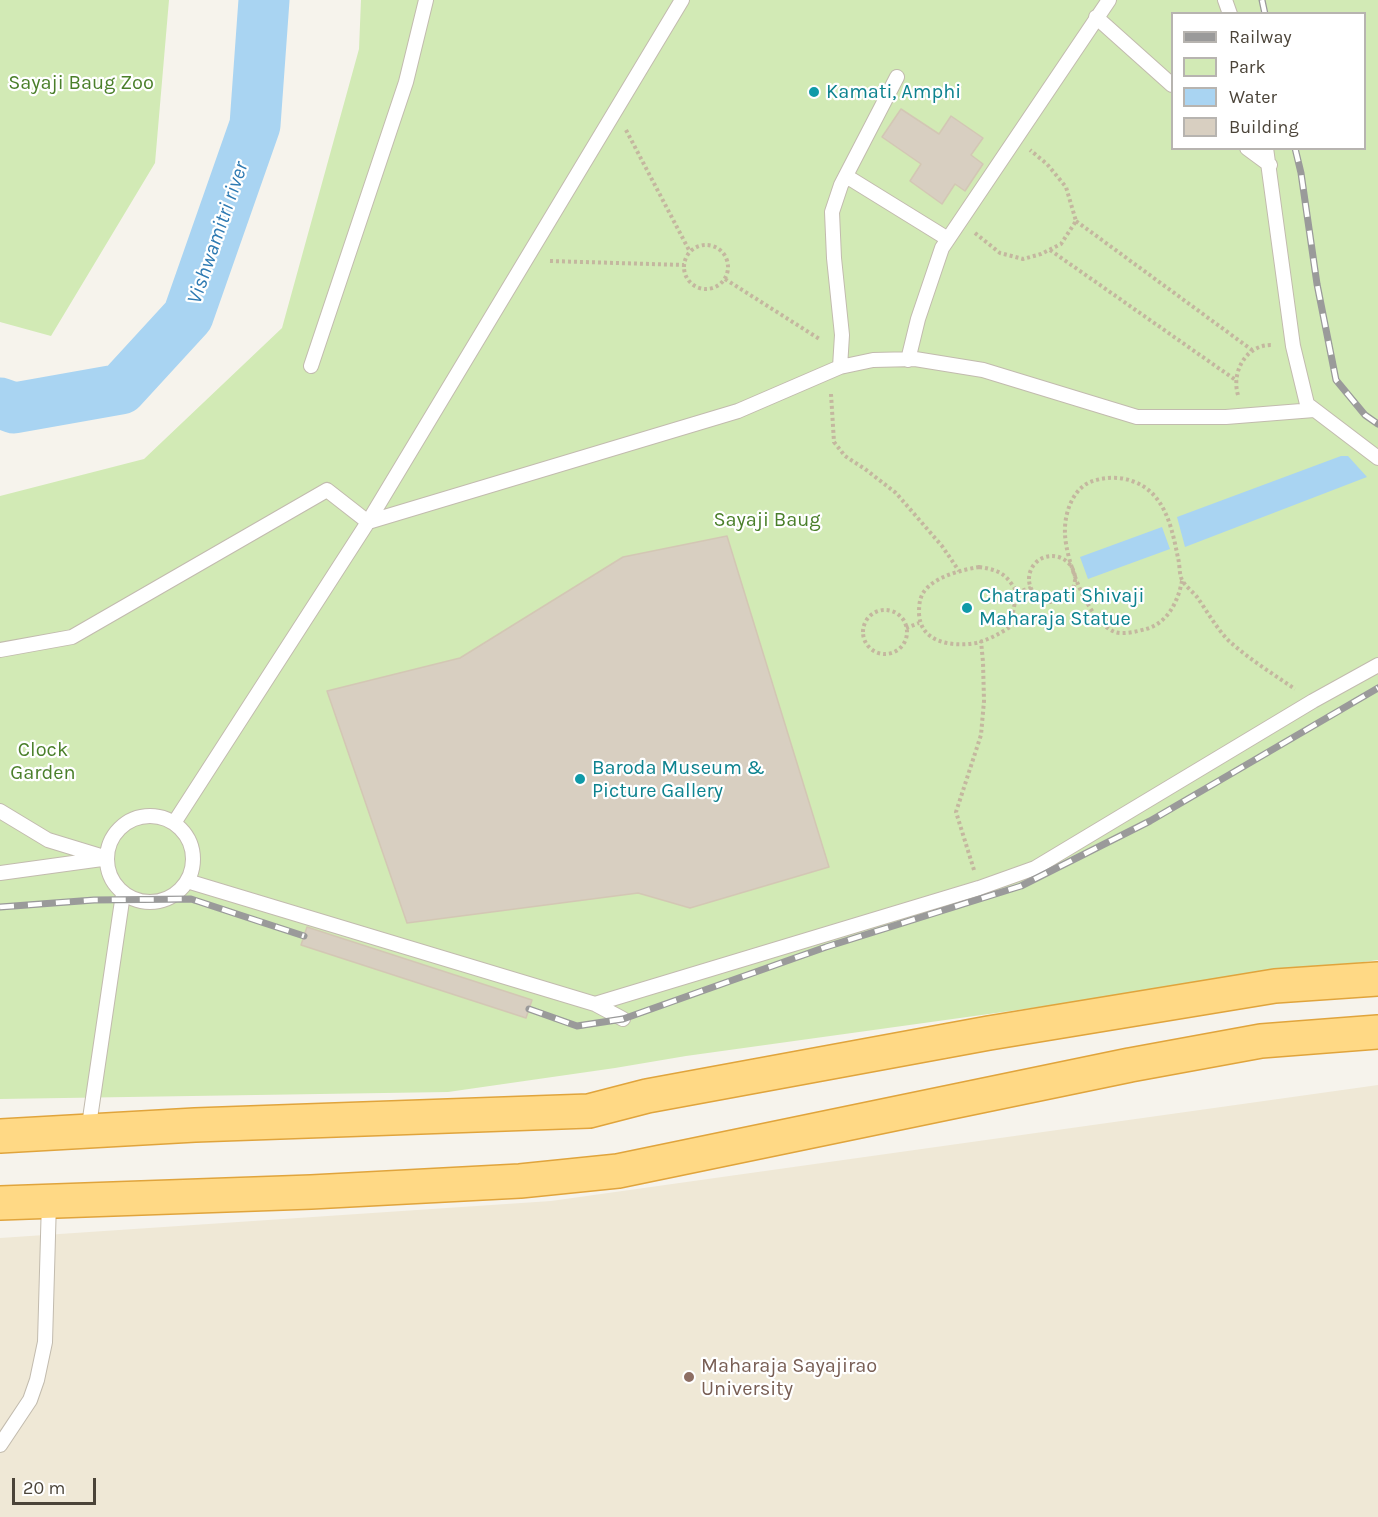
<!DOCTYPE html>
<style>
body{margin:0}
#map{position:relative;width:1378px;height:1517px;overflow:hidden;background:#f6f3ec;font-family:Karla,sans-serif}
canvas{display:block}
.legend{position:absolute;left:1171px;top:12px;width:195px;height:138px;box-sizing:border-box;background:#fff;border:2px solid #b7b4b0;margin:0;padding:8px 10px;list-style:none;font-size:18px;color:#4b4439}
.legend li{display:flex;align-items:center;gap:12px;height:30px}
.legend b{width:30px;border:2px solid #b7b4b0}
.scale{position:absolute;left:12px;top:1478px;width:84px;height:27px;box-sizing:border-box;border:3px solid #4b4439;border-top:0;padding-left:8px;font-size:18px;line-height:21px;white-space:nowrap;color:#4b4439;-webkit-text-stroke:4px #fff;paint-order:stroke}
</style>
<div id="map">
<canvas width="1378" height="1517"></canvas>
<ul class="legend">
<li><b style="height:8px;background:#9a9a9a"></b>Railway</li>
<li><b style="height:16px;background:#d2eab5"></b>Park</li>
<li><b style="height:16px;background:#a9d4f2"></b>Water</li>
<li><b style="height:16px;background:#d8cfc1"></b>Building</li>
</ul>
<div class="scale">20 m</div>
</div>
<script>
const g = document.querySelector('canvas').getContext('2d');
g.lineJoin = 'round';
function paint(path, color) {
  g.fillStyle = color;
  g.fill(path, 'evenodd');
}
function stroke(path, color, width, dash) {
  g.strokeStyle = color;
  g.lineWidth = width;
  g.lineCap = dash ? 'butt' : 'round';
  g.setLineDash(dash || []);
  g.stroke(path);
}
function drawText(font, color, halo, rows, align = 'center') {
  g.font = font + ' Karla,sans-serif';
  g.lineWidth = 4.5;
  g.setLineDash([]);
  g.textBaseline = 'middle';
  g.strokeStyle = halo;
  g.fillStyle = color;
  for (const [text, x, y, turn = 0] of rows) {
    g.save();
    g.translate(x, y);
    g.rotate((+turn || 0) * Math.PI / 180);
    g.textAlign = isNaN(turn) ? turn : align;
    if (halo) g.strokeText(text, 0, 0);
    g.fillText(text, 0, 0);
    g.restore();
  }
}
paint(new Path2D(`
 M1378,1085v432h-1378v-279l551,-37z`), '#efe8d6');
paint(new Path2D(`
 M0,0h169l-14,163 -104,173 -51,-14z
 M361,0h1017v960l-692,96 -71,12 -167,24 -448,7v-603l144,-37 138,-131 77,-279zM1172,14h192v134h-192z`), '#d2eab5');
paint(new Path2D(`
 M1341,456h7l19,21 -182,70 -8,-30z
 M1162,527l8,22 -82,30 -8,-22z`), '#a9d4f2');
stroke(new Path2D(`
 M0,403l14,5 107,-19 67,-73 67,-191 9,-125`), '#a9d4f2', 51);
const building = new Path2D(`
 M901,109l38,25 12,-18 32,22 -12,17 12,9 -18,27 -10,-7 -13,20 -32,-23 11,-17 -39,-27z
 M727,536l102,331 -139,41 -52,-15 -231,30 -80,-232 133,-33 163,-101z
 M307,927l225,73 -6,18 -225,-73z`);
paint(building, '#d8cfc1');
stroke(building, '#d3c7b4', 1.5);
const service = new Path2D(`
 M1225,0l5,14
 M1096,17l76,68
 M1247,148l23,17
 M1266,148l27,198 14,58 71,54
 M846,176l102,63
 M908,360l10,-41 24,-71 167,-248
 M311,366l95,-284 20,-82
 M840,367l33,-7 42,-1 68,11 154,47h89l88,-7
 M0,650l72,-13 255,-147 41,32 370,-111 102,-44 2,-32 -8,-77 -2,-46 9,-27 56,-108
 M0,811l48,29 59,18
 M107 859a43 43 0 1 1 86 0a43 43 0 1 1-86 0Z
 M174,823l194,-301 314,-522
 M0,873l102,-14
 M187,881l408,123 28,15
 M595,1004l384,-116 56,-20 278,-167 65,-36
 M88,1132l35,-238
 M0,1445l30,-45 7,-20 8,-38 4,-141`);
const trunk = new Path2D(`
 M0,1136l195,-11 394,-14 58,-15 342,-63 286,-47 103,-7
 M0,1203l311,-11 209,-11 98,-10 512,-106 131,-24 117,-9`);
stroke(service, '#c2bbae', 16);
stroke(trunk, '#e0a43c', 36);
stroke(new Path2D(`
 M626,130l64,122
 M1076,221l176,129
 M975,233l25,20 23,6 18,-5 20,-10 15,-23 -10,-34 -19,-23 -17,-14
 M684 267a22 22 0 1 1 44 0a22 22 0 1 1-44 0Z
 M1050,250l187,131
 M550,261l134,4
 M725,279l96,61
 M831,394l3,48 11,14 20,13 31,24 46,53 17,25
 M1238,395c-7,-23 8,-50 33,-50
 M1029 579a23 23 0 1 1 46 0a23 23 0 1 1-46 0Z
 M979,567c21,3 27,7 38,25l-7,35c-11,7 -22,13 -34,16 -24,4 -56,0 -57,-30 0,-10 1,-18 8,-25 13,-13 35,-18 52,-21z
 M1182,581c-4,20 -14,42 -36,48 -8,2 -22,6 -31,3 -27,-10 -49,-71 -50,-98 -1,-18 6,-42 23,-51 13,-6 31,-7 44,-2 33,11 40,47 46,77 2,7 1,16 4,22 3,6 11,12 15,17 10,14 20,32 32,44 20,18 44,33 66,48
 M1017,592l14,-4
 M863 632a22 22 0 1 1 44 0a22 22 0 1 1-44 0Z
 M906,628l13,-5
 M974,870l-18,-58 25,-77 3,-34 -1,-39 -2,-21`), '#c4b79f', 4, [3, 3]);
stroke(service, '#fff', 14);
stroke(trunk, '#ffd985', 33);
const rail = new Path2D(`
 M1262,0l3,14
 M1295,148l6,25 16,111 19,96 29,35 13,9
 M0,907l94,-7 97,-1 113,37
 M529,1009l48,17 46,-7 203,-72 195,-61 129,-65 228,-133`);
stroke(rail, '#9a9a9a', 7);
stroke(rail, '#fff', 4.5, [14]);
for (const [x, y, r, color] of [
 [814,92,6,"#0f9aa8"],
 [967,608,6,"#0f9aa8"],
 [580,779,6,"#0f9aa8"],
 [689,1377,6,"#8d6e63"]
]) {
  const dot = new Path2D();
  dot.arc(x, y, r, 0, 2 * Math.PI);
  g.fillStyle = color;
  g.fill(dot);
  stroke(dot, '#fff', 2);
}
drawText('20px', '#4a7f2a', '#fff', [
 ["Sayaji Baug Zoo",81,83],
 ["Sayaji Baug",767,520],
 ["Clock",43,750],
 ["Garden",43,773]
]);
drawText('20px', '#0d838f', '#fff', [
 ["Kamati, Amphi",826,92],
 ["Chatrapati Shivaji",979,596],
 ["Maharaja Statue",979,619],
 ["Baroda Museum &",592,768],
 ["Picture Gallery",592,791]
], 'left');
drawText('20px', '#785e54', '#fff', [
 ["Maharaja Sayajirao",701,1366],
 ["University",701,1389]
], 'left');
drawText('italic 21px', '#2e7ab2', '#fff', [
 ["Vishwamitri river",218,233,-71]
]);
</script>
